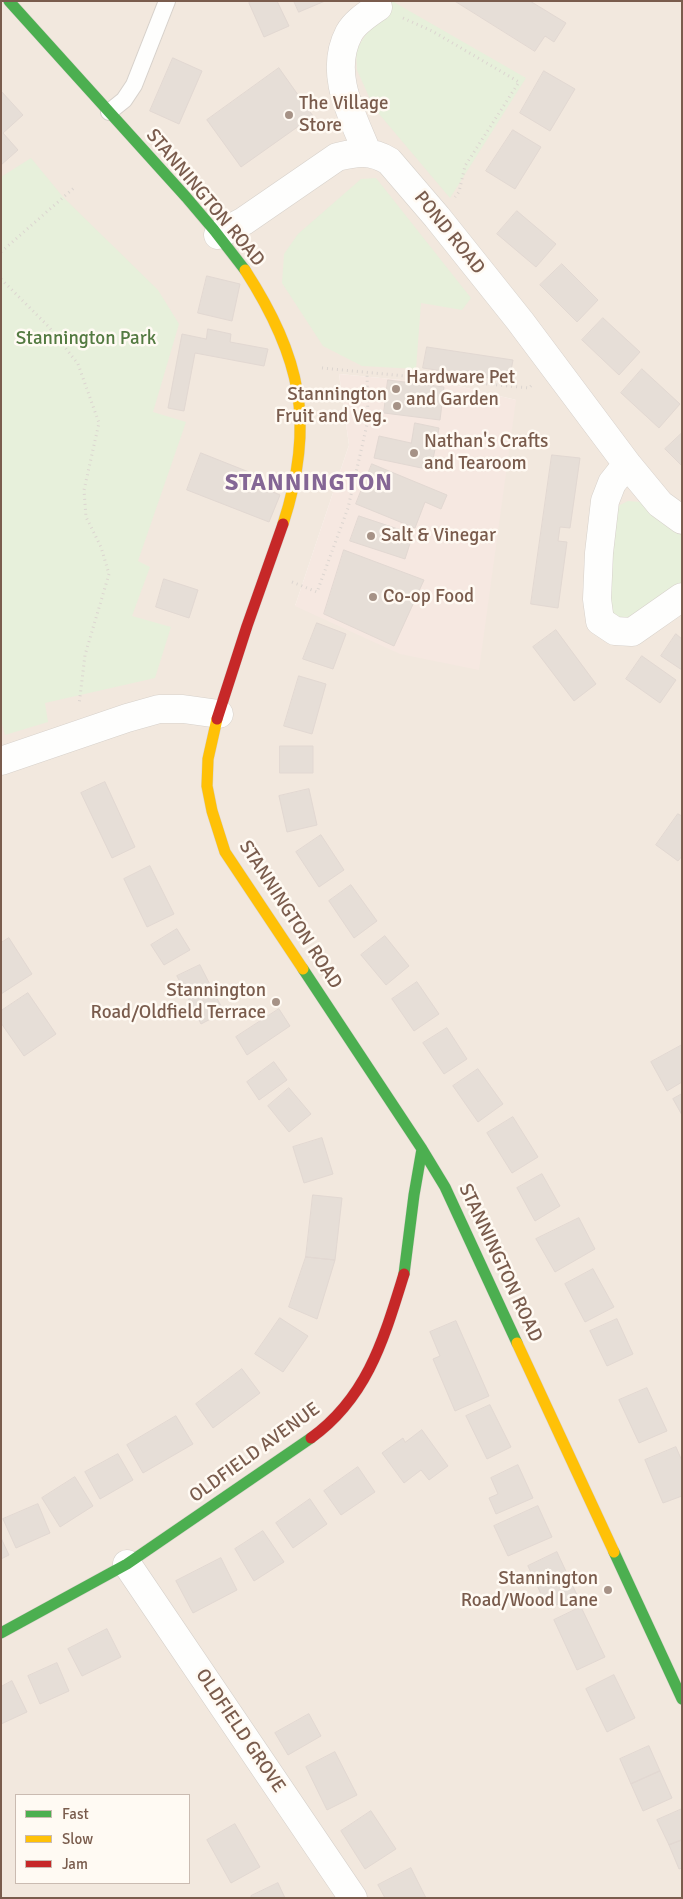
<!DOCTYPE html>
<style>
body{margin:0}
#map{position:relative;width:683px;height:1899px;overflow:hidden;background:#f9f5f0;font-family:Signika,sans-serif}
canvas{display:block}
.frame{position:absolute;inset:0;border:2px solid #7a5c4d;pointer-events:none}
.legend{position:absolute;left:15px;top:1794px;width:175px;height:90px;box-sizing:border-box;background:#fffaf3;border:1px solid #cabbb1;margin:0;padding:6px 9px;list-style:none;font-size:15px;color:#7a5c4d}
.legend li{display:flex;align-items:center;gap:10px;height:25px}
.legend b{width:25px;border:1px solid #cabbb1}
</style>
<div id="map">
<canvas width="683" height="1899"></canvas>
<div class="frame"></div>
<ul class="legend">
<li><b style="height:6px;background:#4caf50"></b>Fast</li>
<li><b style="height:6px;background:#ffc107"></b>Slow</li>
<li><b style="height:6px;background:#c62828"></b>Jam</li>
</ul>
</div>
<script>
const g = document.querySelector('canvas').getContext('2d');
g.lineJoin = 'round';
function paint(path, color) {
  g.fillStyle = color;
  g.fill(path, 'evenodd');
}
function stroke(path, color, width, dash) {
  g.strokeStyle = color;
  g.lineWidth = width;
  g.lineCap = dash ? 'butt' : 'round';
  g.setLineDash(dash || []);
  g.stroke(path);
}
function drawText(font, color, halo, rows, align = 'center') {
  g.font = font + ' Signika,sans-serif';
  g.lineWidth = 5;
  g.setLineDash([]);
  g.textBaseline = 'middle';
  g.strokeStyle = halo;
  g.fillStyle = color;
  for (const [text, x, y, turn = 0] of rows) {
    g.save();
    g.translate(x, y);
    g.rotate((+turn || 0) * Math.PI / 180);
    g.textAlign = isNaN(turn) ? turn : align;
    if (halo) g.strokeText(text, 0, 0);
    g.fillText(text, 0, 0);
    g.restore();
  }
}
paint(new Path2D(`
 M1,1h681v1897h-681zM339,374l115,11 62,15 -221,206 54,-161zM16,1795h173v88h-173z`), '#f2e8de');
paint(new Path2D(`
 M339,374l115,11 62,15 -37,270 -79,-16 -105,-48 54,-161z`), '#f6e8e1');
paint(new Path2D(`
 M392,1l134,77 -76,120 -76,-90 -17,-38 -1,-20 14,-22z
 M31,158l32,39 95,93 21,34 -26,88 33,10 -48,139 12,6 -18,49 39,11 -16,51 -110,25 3,19 -43,13 -4,-15v-543z
 M376,178l95,120 -9,12 -41,-7 -5,66 -54,-3 -39,-20 -41,-63 2,-29 14,-20 63,-55z
 M628,501l13,1 41,29v54l-56,37 -12,-1 -6,-13 6,-93 6,-10z`), '#e7f0db');
const building = new Path2D(`
 M252,1h25l12,25 -25,11 -15,-34z
 M294,1h31l-26,11z
 M455,1h75l36,22 -12,19 -9,-6 -10,15z
 M173,58l29,13 -23,53 -29,-13z
 M279,68l34,48 -72,51 -34,-47z
 M544,71l31,18 -25,42 -30,-18z
 M1,91l22,24 -20,18 15,17 -17,15z
 M513,130l28,17 -26,42 -29,-18z
 M517,211l39,33 -20,23 -39,-33z
 M562,264l36,36 -21,22 -37,-37z
 M207,276l33,8 -8,37 -34,-8z
 M603,318l37,34 -21,23 -37,-35z
 M208,329l23,5 -1,8 38,7 -4,17 -69,-13 -11,58 -16,-3 14,-74 24,5z
 M427,347l86,13 -4,21 -86,-13z
 M642,369l38,35 -21,24 -38,-35z
 M388,380l56,7 -4,33 -56,-7z
 M415,423l24,5 -8,42 -57,-12 5,-22 32,7z
 M682,433v33l-17,-17z
 M201,453l63,25 -3,9 19,8 -11,27 -82,-32z
 M552,455l28,3 -10,70 -10,-1 -2,14 9,1 -9,66 -27,-4z
 M372,464l75,31 -6,14 -16,-7 -10,26 -59,-24z
 M359,516l54,18 -8,25 -55,-18z
 M344,550l80,30 -30,66 -70,-32z
 M164,579l34,11 -9,28 -33,-11z
 M317,623l29,11 -13,35 -30,-10z
 M556,630l40,54 -22,17 -41,-54z
 M676,634l6,5v31l-21,-14z
 M642,656l34,24 -16,23 -34,-24z
 M299,676l27,8 -14,50 -28,-8z
 M280,746h33v27h-33z
 M105,782l30,65 -23,11 -31,-65z
 M309,789l8,36 -30,7 -8,-36z
 M678,814l4,2v40l-4,5 -22,-16z
 M321,835l23,35 -25,17 -23,-35z
 M150,866l24,48 -27,13 -23,-48z
 M351,885l26,36 -23,17 -25,-37z
 M177,929l13,21 -26,15 -13,-20z
 M385,936l24,30 -23,19 -25,-30z
 M9,938l23,36 -31,20v-51z
 M200,965l24,47 -23,12 -24,-48z
 M417,982l22,32 -25,17 -22,-32z
 M28,993l28,41 -32,22 -23,-33v-12z
 M279,1009l11,17 -43,29 -11,-18z
 M447,1028l20,31 -23,15 -21,-31z
 M682,1045v37l-15,9 -16,-29z
 M274,1062l13,18 -28,20 -12,-18z
 M478,1069l25,35 -25,18 -25,-36z
 M289,1088l22,26 -22,18 -21,-26z
 M682,1094v21l-9,-16z
 M513,1117l25,40 -26,16 -25,-40z
 M322,1138l11,36 -29,9 -11,-36z
 M542,1174l18,32 -25,15 -18,-33z
 M313,1195l29,3 -7,62 -29,-3z
 M579,1218l16,31 -40,23 -19,-33z
 M306,1257l29,3 -18,59 -28,-12z
 M593,1269l21,38 -29,15 -20,-38z
 M280,1318l28,18 -25,36 -28,-18z
 M617,1319l16,35 -26,12 -17,-35z
 M456,1321l33,75 -34,15 -22,-52 7,-3 -10,-24z
 M242,1369l18,24 -47,35 -17,-24z
 M647,1388l20,43 -28,12 -20,-43z
 M490,1405l21,42 -24,12 -21,-43z
 M176,1416l17,28 -50,29 -16,-28z
 M422,1430l26,36 -19,14 -8,-10 -17,13 -22,-30 21,-15 2,4z
 M676,1447l6,14v35l-19,7 -18,-43z
 M118,1454l15,26 -33,19 -15,-27z
 M518,1465l15,33 -37,16 -7,-16 9,-4 -7,-16z
 M358,1467l17,25 -34,23 -17,-24z
 M75,1477l18,29 -33,21 -18,-29z
 M310,1499l17,25 -34,24 -17,-25z
 M38,1504l12,29 -34,15 -13,-29z
 M538,1506l14,31 -44,19 -14,-30z
 M263,1531l21,31 -30,19 -19,-32z
 M1,1538l8,17 -8,4z
 M557,1552l20,43 -29,14 -20,-43z
 M221,1558l16,32 -44,23 -17,-32z
 M581,1607l24,50 -28,13 -23,-50z
 M107,1629l14,28 -39,19 -14,-27z
 M57,1663l12,28 -29,13 -12,-28z
 M614,1675l21,43 -28,14 -21,-43z
 M12,1681l15,31 -26,12v-37z
 M309,1714l12,22 -33,19 -13,-22z
 M649,1746l11,25 -29,13 -11,-25z
 M335,1752l22,43 -30,15 -21,-43z
 M660,1771l12,27 -29,13 -12,-27z
 M682,1809v31l-13,5 -12,-25z
 M371,1811l25,38 -31,20 -24,-38z
 M235,1824l25,43 -29,16 -24,-43z
 M682,1840v28l-3,1 -10,-24z
 M411,1868l15,30h-41l-7,-13z
 M278,1883l7,15h-34v-2z`);
paint(building, '#e6ded7');
stroke(building, '#e2d8d2', 1);
const lane = new Path2D(`
 M109,112l15,-12 10,-15 33,-84`);
const street = new Path2D(`
 M367,152c-15,-37 -39,-79 -18,-119 6,-11 19,-19 29,-26
 M218,235l26,-14 93,-64c20,-5 34,-7 52,4l48,56 83,104 107,143 33,40 22,16
 M627,464l-15,19 -7,18 -6,52 -2,46 3,22 15,10 17,1 50,-35
 M1,761l126,-43 32,-9h24l36,5
 M127,1564l226,334`);
const fast = new Path2D(`
 M9,1l177,196 28,33 31,40
 M303,969l119,180 23,38 72,156
 M404,1274l10,-79 8,-46
 M614,1552l68,147
 M1,1633l126,-69 184,-126`);
const slow = new Path2D(`
 M245,270c56,87 71,153 38,254
 M217,719l-9,40 -1,27 5,25 13,41 78,117
 M517,1343l97,209`);
const jam = new Path2D(`
 M217,719l30,-93 36,-102
 M311,1438c57,-41 73,-100 93,-164`);
stroke(lane, '#d7d1cb', 18);
stroke(street, '#d7d1cb', 29);
stroke(fast, '#d9d2cb', 12);
stroke(slow, '#d9d2cb', 12);
stroke(jam, '#d9d2cb', 12);
stroke(new Path2D(`
 M403,18l29,13 87,51 -54,84 -6,26 -4,5
 M1,252l74,-65
 M1,279l48,48 29,37 21,59 -15,67 2,27 15,30 8,27 -24,81 -6,50
 M322,368l207,20 4,-4
 M292,582l25,10 31,-84 20,-88 -1,-48`), '#dcd5d0', 3, [1, 4]);
stroke(lane, '#fefefd', 16);
stroke(street, '#fefefd', 28);
stroke(fast, '#4caf50', 11);
stroke(slow, '#ffc107', 11);
stroke(jam, '#c62828', 11);
for (const [x, y, r, color] of [
 [289,115,5,"#a69286"],
 [396,389,5,"#a69286"],
 [397,406,5,"#a69286"],
 [414,453,5,"#a69286"],
 [371,536,5,"#a69286"],
 [373,597,5,"#a69286"],
 [276,1002,5,"#a69286"],
 [608,1590,5,"#a69286"]
]) {
  const dot = new Path2D();
  dot.arc(x, y, r, 0, 2 * Math.PI);
  g.fillStyle = color;
  g.fill(dot);
  stroke(dot, '#fffaf3', 2);
}
drawText('19px', '#7a5c4d', '#fffaf3', [
 ["The Village",299,104],
 ["Store",299,126],
 ["Hardware Pet",406,378],
 ["and Garden",406,400],
 ["Stannington",387,395,"right"],
 ["Fruit and Veg.",387,417,"right"],
 ["Nathan's Crafts",424,442],
 ["and Tearoom",424,464],
 ["Salt & Vinegar",381,536],
 ["Co-op Food",383,597],
 ["Stannington",266,991,"right"],
 ["Road/Oldfield Terrace",266,1013,"right"],
 ["Stannington",598,1579,"right"],
 ["Road/Wood Lane",598,1601,"right"]
], 'left');
drawText('19px', '#7a5c4d', '#fffaf3', [
 ["STANNINGTON ROAD",205,198,50],
 ["POND ROAD",449,233,51],
 ["STANNINGTON ROAD",290,915,57],
 ["STANNINGTON ROAD",500,1263,65],
 ["OLDFIELD AVENUE",255,1453,-36],
 ["OLDFIELD GROVE",240,1731,56]
]);
drawText('19px', '#537a41', '#fffaf3', [
 ["Stannington Park",86,339]
]);
g.letterSpacing = '1px';
drawText('bold 24px', '#846695', '#fffaf3', [
 ["STANNINGTON",309,484]
]);
g.letterSpacing = '0px';
</script>
